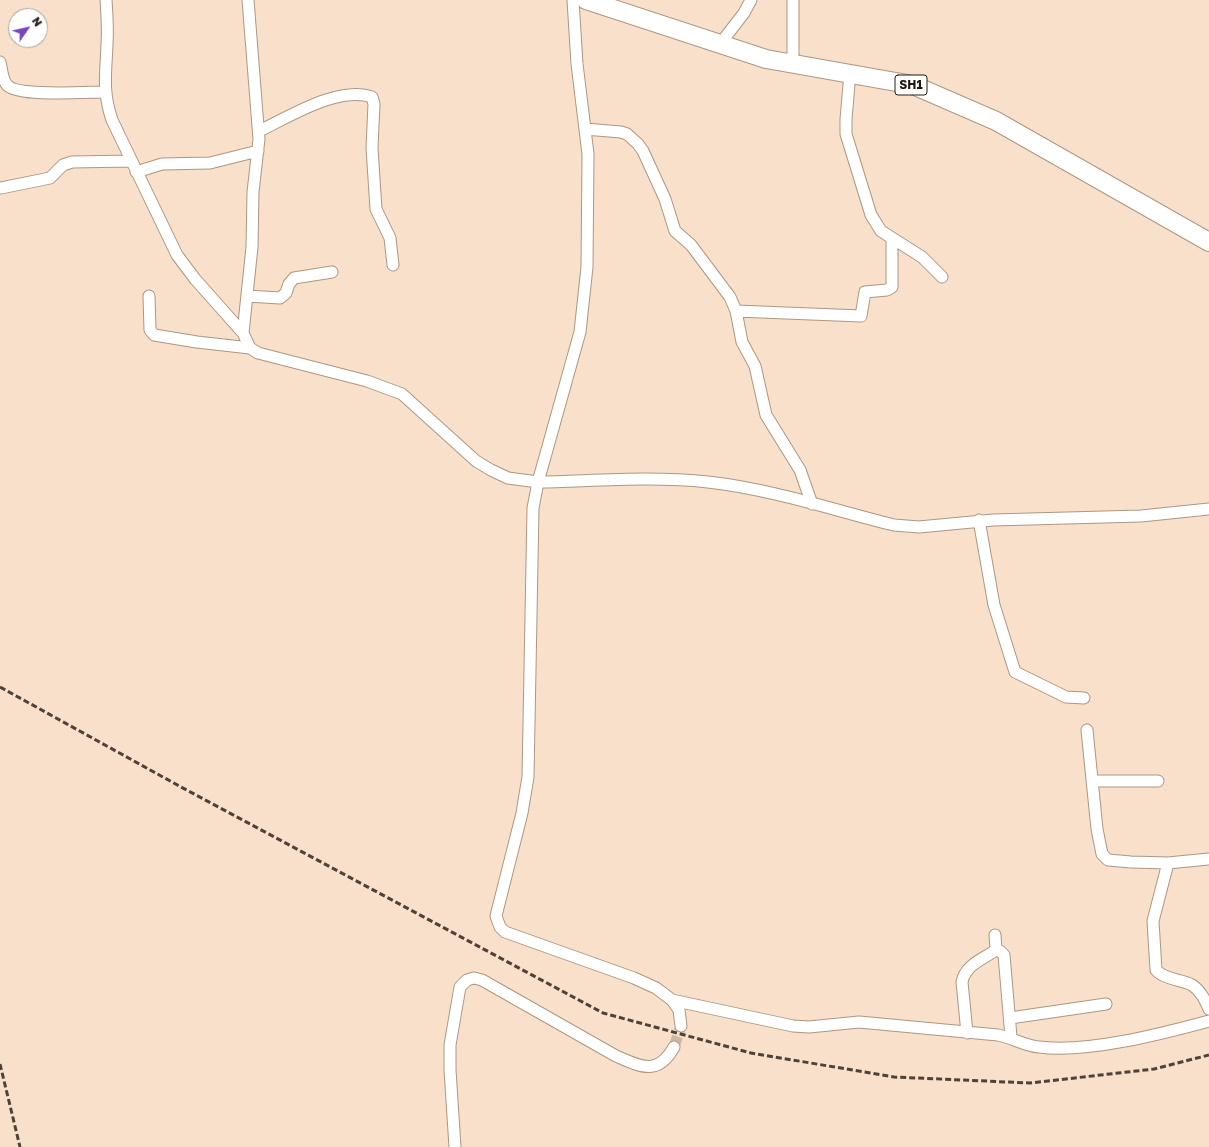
<!DOCTYPE html>
<style>
body{margin:0}
#map{position:relative;width:1209px;height:1147px;overflow:hidden;background:#f8e0ca;font-family:"Golos Text",sans-serif}
canvas{display:block}
.north{position:absolute;left:8px;top:8px;width:40px;height:40px;box-sizing:border-box;background:#fff;border:1px solid #a7a3a1;border-radius:50%;rotate:56deg;font-size:11px;font-weight:700;line-height:16px;text-align:center;color:#231a13}
.north::after{content:'';display:block;margin:auto;width:14px;height:18px;background:#7744bc;clip-path:polygon(50% 0,100% 100%,50% 72%,0 100%)}
</style>
<div id="map">
<canvas width="1209" height="1147"></canvas>
<div class="north">N</div>
</div>
<script>
const g = document.querySelector('canvas').getContext('2d');
g.lineJoin = 'round';
function stroke(path, color, width, dash) {
  g.strokeStyle = color;
  g.lineWidth = width;
  g.lineCap = dash ? 'butt' : 'round';
  g.setLineDash(dash || []);
  g.stroke(path);
}
function drawText(font, color, halo, rows, align = 'center') {
  g.font = font + ' "Golos Text",sans-serif';
  g.lineWidth = 4;
  g.setLineDash([]);
  g.textBaseline = 'middle';
  g.strokeStyle = halo;
  g.fillStyle = color;
  for (const [text, x, y, turn = 0] of rows) {
    g.save();
    g.translate(x, y);
    g.rotate((+turn || 0) * Math.PI / 180);
    g.textAlign = isNaN(turn) ? turn : align;
    if (halo) g.strokeText(text, 0, 0);
    g.fillText(text, 0, 0);
    g.restore();
  }
}
stroke(new Path2D(`
 M674,1047l7,-21`), '#cdb8a5', 11, [11, 5.5]);
const minor = new Path2D(`
 M106,0c1,14 2,29 1,44 -1,30 -5,46 5,76l65,135 18,24 48,54
 M248,0l11,139 -6,53 -1,55 -9,86 7,15 8,5 109,28 35,13 74,67 15,9 17,8 30,4c56,-1 113,-6 170,0 63,7 125,28 186,43l25,2 74,-7 148,-4 68,-7
 M573,0l4,64 11,90 -1,113 -7,65 -42,150 -5,26 -5,269 -6,36 -26,103 4,11 5,5 129,46 22,10 16,12 7,10 2,16
 M793,0v65
 M720,44l24,-31 7,-13
 M0,62c2,8 2,17 7,23 10,12 80,7 98,7
 M850,73l-4,46v15l25,81 10,16 41,26 20,20
 M585,129l36,3 6,2 11,10 5,7 22,48 10,32 16,14 39,52 6,14 6,31 13,24 11,49 34,55 12,34
 M259,131c30,-14 80,-46 113,-34l2,7 -2,44 4,61 14,29 3,27
 M136,172l26,-8 48,-1 48,-12
 M1,188l49,-10 13,-13 9,-3 59,-1
 M149,296l1,34 4,5 43,7 53,6
 M247,296l33,2 6,-5 3,-9 5,-6 38,-6
 M736,311l125,5 4,-24 22,-2 5,-3v-48
 M979,520l15,85 21,67 51,25 18,1
 M1087,730l10,99 5,25 6,6 23,2 37,1 41,-4
 M1092,781h66
 M1168,863l-15,58 3,49c9,10 25,9 36,15 9,6 13,15 17,24
 M995,935l1,15 4,1 4,4 7,82
 M672,1000l121,26 16,1 50,-5 139,13c15,3 27,11 41,12 49,6 122,-13 170,-26
 M1010,1018l96,-14
 M967,1033l-5,-51c3,-17 21,-23 34,-32
 M455,1147l-5,-77v-25l10,-58 7,-7 7,-2 8,2 134,76c25,11 42,20 58,-9`);
const primary = new Path2D(`
 M586,0l180,59 147,26 83,36 213,121`);
stroke(minor, '#ad9783', 13);
stroke(primary, '#ad9783', 20);
stroke(minor, '#fff', 11);
stroke(primary, '#fff', 18);
stroke(new Path2D(`
 M0,687l181,100 422,226 148,40 143,24 136,6 124,-14 55,-14
 M0,1064l20,83`), '#4e4238', 3, [6, 3]);
for (const [x, y, w] of [
 [911,85,32]
]) {
  const box = new Path2D();
  box.roundRect(x - w / 2, y - 10, w, 20, 3);
  g.fillStyle = '#fff';
  g.fill(box);
  stroke(box, '#231a13', 1);
}
drawText('bold 12px', '#231a13', null, [
 ["SH1",911,85]
]);
</script>
